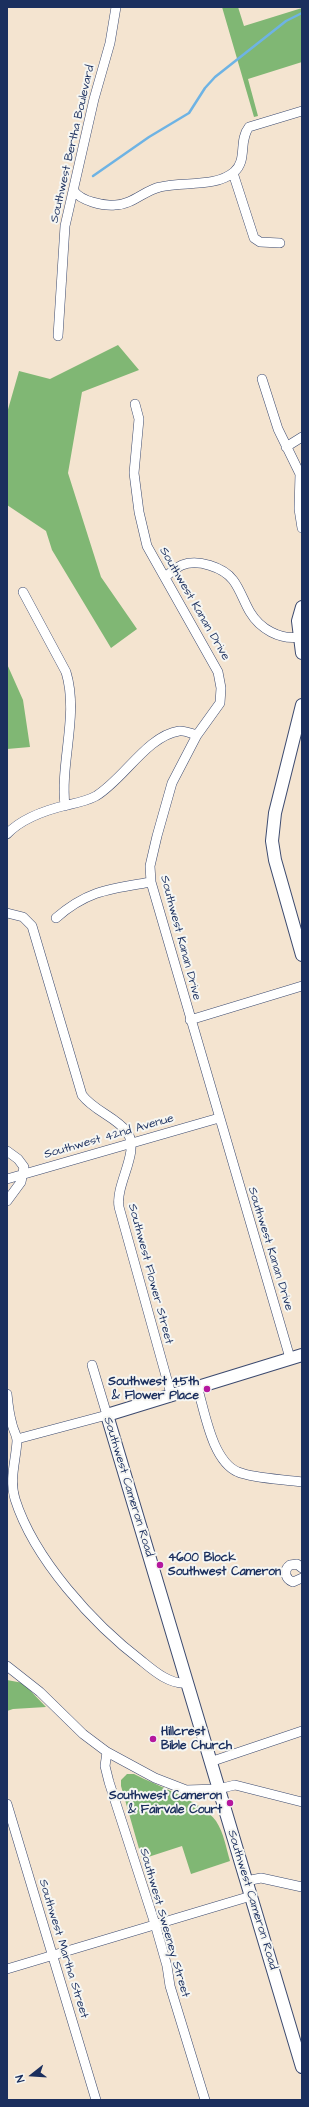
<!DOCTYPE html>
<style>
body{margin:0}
#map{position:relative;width:309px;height:2107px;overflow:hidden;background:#f4e4d0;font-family:"Architects Daughter",sans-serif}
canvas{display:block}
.frame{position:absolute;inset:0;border:8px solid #1b2f5e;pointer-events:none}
.north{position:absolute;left:12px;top:2055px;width:40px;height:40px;-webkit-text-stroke:3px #f6f6f2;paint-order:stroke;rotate:253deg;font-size:11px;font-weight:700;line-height:16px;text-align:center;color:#1b2f5e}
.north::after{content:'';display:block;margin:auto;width:14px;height:18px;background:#1b2f5e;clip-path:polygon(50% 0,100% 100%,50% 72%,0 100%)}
</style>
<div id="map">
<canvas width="309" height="2107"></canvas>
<div class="frame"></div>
<div class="north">N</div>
</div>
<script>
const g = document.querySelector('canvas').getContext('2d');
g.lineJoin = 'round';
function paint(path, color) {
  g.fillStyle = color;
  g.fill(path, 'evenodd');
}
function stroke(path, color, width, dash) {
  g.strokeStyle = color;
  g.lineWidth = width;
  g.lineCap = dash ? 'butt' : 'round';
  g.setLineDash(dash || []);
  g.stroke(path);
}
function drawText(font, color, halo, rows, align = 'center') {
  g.font = font + ' "Architects Daughter",sans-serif';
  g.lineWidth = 4;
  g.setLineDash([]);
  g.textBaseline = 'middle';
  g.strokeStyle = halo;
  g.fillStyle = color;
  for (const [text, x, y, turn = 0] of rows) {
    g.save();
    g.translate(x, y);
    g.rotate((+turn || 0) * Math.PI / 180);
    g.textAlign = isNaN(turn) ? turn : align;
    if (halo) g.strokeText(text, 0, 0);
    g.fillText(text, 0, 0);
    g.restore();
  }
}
paint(new Path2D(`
 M222,7h16l6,19 58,-18v54l-54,17 10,37 -4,1z
 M118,345l21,25 -57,22 -14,81 33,104 36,52 -26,19 -59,-98 -6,-19 -39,-26v-92l12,-42 31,8z
 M7,664l16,36 7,47 -23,2z
 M7,1680l16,3 23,24 -33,2 -6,2z
 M127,1774h7c23,12 68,27 82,47 8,12 10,27 14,40l-39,13 -9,-28 -40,13 -21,-73v-6z`), '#80b774');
stroke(new Path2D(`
 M93,176l56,-39 40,-24 16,-25 10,-11 71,-56 16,-8`), '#6eb3e4', 2.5);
const minor = new Path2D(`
 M233,173l21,65 6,4 20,1
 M74,191c7,10 29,15 41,14 17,0 30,-15 45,-18 23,-6 55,1 74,-15 14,-12 4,-31 15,-45l53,-16
 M58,336l7,-110 29,-127 16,-56 6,-36
 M262,379l16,50 22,45 -1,35 3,19
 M135,404l4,15 -5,54 5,39 8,34 71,126 3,16 -1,15 -23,32 -25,48 -15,53 -7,30 1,16 139,476
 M286,447l16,-10
 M165,577c5,-4 11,-9 17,-12 16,-6 41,2 51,15 7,9 11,22 17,32 10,17 30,28 49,25
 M23,592l43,80c13,43 -6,89 -1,134
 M7,834c15,-16 39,-24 60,-29 9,-2 20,-4 29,-9 28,-17 51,-60 83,-65 5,-1 13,3 18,4
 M7,913l16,4 9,9 50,169c12,16 34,22 45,37 14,19 -12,52 -8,75l52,187
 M56,918c32,-28 54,-29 95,-36
 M190,1020l112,-34
 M7,1151l11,8 6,8 -3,15 -14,19
 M7,1179l212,-61
 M197,1386c8,26 15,75 41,86 18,7 45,7 64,10
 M7,1394c1,10 2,20 5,30 1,6 5,11 5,17 -1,19 -8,38 -2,58 19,60 78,125 128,163 12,10 28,23 44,21
 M17,1439l90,-24 -15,-50
 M302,1568l-5,-4 -7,1c-7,5 -5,14 3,17l9,-4
 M7,1666l33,26 43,42 24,18 48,26 31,12 32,-1 17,-4 67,17
 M107,1752l-2,14 4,16 46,142 12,42 3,20 35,114
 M210,1762l92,-31
 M7,1804l89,296
 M246,1881l15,-3 41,9
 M7,1969l244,-73`);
const tertiary = new Path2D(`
 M302,607l-4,14 4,32
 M302,705l-27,108 -3,28 3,19 27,95
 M302,1355l-195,60 195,652`);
stroke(minor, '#3c4a6f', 10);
stroke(tertiary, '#3c4a6f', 14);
stroke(minor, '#fff', 9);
stroke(tertiary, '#fff', 12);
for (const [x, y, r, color] of [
 [207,1389,4,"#b5179e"],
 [160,1565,4,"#b5179e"],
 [153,1739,4,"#b5179e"],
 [230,1803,4,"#b5179e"]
]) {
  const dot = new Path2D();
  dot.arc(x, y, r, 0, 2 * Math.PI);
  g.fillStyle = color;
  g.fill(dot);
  stroke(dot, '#f6f6f2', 1.5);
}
drawText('12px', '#1b2f5e', '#f6f6f2', [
 ["Southwest Bertha Boulevard",73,144,-77],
 ["Southwest Kanan Drive",194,604,60],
 ["Southwest Kanan Drive",180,938,75],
 ["Southwest 42nd Avenue",109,1137,-16],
 ["Southwest Kanan Drive",270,1249,73],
 ["Southwest Flower Street",150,1274,75],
 ["Southwest Cameron Road",128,1487,73],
 ["Southwest Cameron Road",252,1900,73],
 ["Southwest Sweeney Street",164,1923,74],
 ["Southwest Martha Street",63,1949,73]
]);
drawText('bold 12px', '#1b2f5e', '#f6f6f2', [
 ["Southwest 45th",199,1382],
 ["& Flower Place",199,1396],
 ["4600 Block",168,1558,"left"],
 ["Southwest Cameron",168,1572,"left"],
 ["Hillcrest",161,1732,"left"],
 ["Bible Church",161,1746,"left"],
 ["Southwest Cameron",222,1796],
 ["& Fairvale Court",222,1810]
], 'right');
</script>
